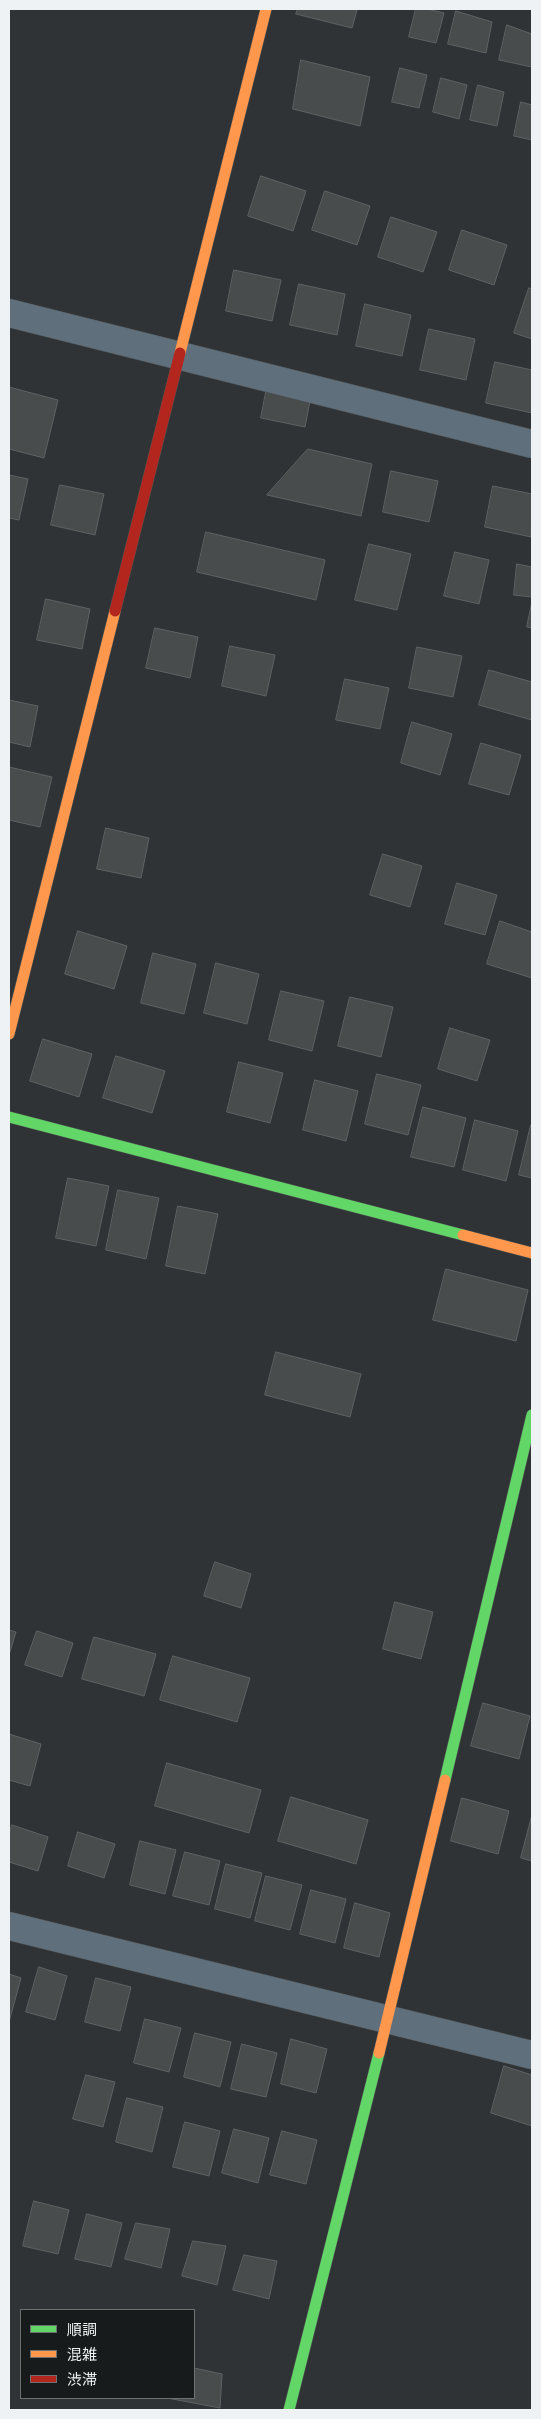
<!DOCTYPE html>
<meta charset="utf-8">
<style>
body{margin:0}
#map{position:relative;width:541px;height:2419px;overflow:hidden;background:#303335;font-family:Raleway,"Noto Sans JP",sans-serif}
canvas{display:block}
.frame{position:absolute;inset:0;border:10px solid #eef2f4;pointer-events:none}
.legend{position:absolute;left:20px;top:2309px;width:175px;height:90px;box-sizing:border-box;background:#181b1c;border:1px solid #6e7172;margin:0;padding:6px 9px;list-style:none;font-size:15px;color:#eef2f4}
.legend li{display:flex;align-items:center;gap:10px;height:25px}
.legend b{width:25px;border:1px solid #6e7172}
</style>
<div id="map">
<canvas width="541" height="2419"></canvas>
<div class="frame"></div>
<ul class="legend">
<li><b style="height:6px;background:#63d668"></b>順調</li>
<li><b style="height:6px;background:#ff974d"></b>混雑</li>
<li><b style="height:6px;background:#b3261e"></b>渋滞</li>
</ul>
</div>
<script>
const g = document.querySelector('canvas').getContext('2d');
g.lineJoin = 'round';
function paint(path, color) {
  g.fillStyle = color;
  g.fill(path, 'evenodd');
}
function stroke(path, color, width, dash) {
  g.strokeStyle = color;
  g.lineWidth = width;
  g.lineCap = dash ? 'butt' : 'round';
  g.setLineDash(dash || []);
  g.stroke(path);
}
const building = new Path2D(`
 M298,9h54l5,1 -5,18 -56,-14z
 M416,9h11l17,4 -8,30 -27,-6z
 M456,11l36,11 -6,31 -38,-9z
 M507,25l25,9v33l-33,-7z
 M301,60l69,17 -10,49 -67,-17z
 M400,68l27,7 -8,33 -27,-6z
 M441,78l26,7 -8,34 -26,-7z
 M478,85l26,7 -7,34 -27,-6z
 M521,102l11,3v35l-18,-4z
 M261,176l45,15 -13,40 -45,-15z
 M325,191l45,15 -13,39 -45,-15z
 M391,217l46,15 -14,40 -45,-15z
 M462,230l45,15 -13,40 -45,-15z
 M234,270l47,10 -9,41 -46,-10z
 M299,284l46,10 -8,41 -47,-10z
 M529,288l3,1v50l-18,-6z
 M365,304l46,11 -9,41 -46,-10z
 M429,329l46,10 -9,41 -46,-10z
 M495,362l37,8v43l-46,-10z
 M9,387l49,13 -14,58 -35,-9z
 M267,387l44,9 -6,31 -44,-9z
 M308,449l64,15 -11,52 -94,-21z
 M391,471l47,10 -9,41 -46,-10z
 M9,475l19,4 -9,41 -10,-2z
 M60,485l44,9 -9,41 -44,-10z
 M493,486l39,8 -1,43 -46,-10z
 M206,532l119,28 -9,40 -119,-28z
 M369,544l42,10 -14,56 -42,-10z
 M455,552l34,8 -10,44 -35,-8z
 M517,564l15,3v30l-18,-2z
 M46,599l44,10 -8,40 -45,-9z
 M532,602v26l-5,-1z
 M155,628l43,9 -8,41 -44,-10z
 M230,646l45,9 -9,41 -44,-10z
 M417,647l45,9 -9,41 -44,-9z
 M489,670l43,12v38l-53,-15z
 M345,679l44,9 -9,41 -44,-9z
 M9,700l29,6 -8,41 -21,-5z
 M412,722l40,12 -12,41 -39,-12z
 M481,743l40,12 -12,40 -40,-11z
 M9,767l43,10 -12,50 -31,-7z
 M106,828l43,10 -8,40 -44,-9z
 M383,854l39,12 -12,41 -40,-12z
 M457,883l40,12 -12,40 -40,-11z
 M500,921l32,11v46l-45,-14z
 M78,931l49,15 -13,43 -49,-15z
 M153,953l43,11 -12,50 -43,-11z
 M216,963l43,11 -12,50 -43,-11z
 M281,991l43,10 -12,50 -43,-11z
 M350,997l43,10 -12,50 -43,-11z
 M450,1028l40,12 -13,41 -39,-12z
 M43,1039l49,15 -13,43 -49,-16z
 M116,1056l49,15 -13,42 -49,-15z
 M239,1062l44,11 -13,50 -43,-11z
 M377,1074l44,11 -13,50 -43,-11z
 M315,1080l43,11 -12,50 -43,-11z
 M423,1107l43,11 -12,49 -43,-10z
 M475,1120l43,11 -12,50 -43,-11z
 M531,1125h1v53l-13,-3z
 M68,1178l41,8 -13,60 -40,-8z
 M118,1190l41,8 -13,61 -40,-9z
 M178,1206l40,8 -13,60 -39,-8z
 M446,1269l82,21 -12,51 -83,-21z
 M276,1352l85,22 -11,43 -85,-22z
 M215,1562l36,12 -10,34 -37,-12z
 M395,1602l38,10 -12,47 -38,-10z
 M9,1630l7,2 -7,23z
 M37,1631l36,12 -11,34 -37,-12z
 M94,1637l62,17 -12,42 -62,-17z
 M173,1656l77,22 -13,44 -77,-22z
 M483,1703l47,13 -11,43 -48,-13z
 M9,1734l32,10 -11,42 -21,-6z
 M167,1763l94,27 -12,43 -94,-27z
 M291,1797l77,23 -12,44 -78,-23z
 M462,1798l47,13 -11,43 -47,-13z
 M532,1815v46l-11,-3z
 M12,1825l36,12 -10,34 -29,-9v-27z
 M78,1832l37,12 -11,34 -36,-12z
 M140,1841l36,9 -11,44 -35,-9z
 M185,1852l35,9 -11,44 -36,-9z
 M226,1864l36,9 -12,45 -35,-9z
 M266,1876l36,9 -12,45 -35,-9z
 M311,1890l35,9 -11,44 -35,-9z
 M355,1903l35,10 -11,44 -35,-9z
 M39,1967l28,9 -12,44 -29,-8z
 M9,1974l12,4 -12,44z
 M96,1978l35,9 -11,44 -35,-9z
 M145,2019l36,9 -12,44 -35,-9z
 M195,2033l36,9 -11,45 -36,-10z
 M291,2039l36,10 -11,44 -35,-9z
 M242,2044l35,9 -11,44 -35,-8z
 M504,2066l28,9v51l-41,-13z
 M86,2075l29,7 -12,45 -30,-8z
 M127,2098l36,9 -11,45 -36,-10z
 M185,2122l35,9 -11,45 -36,-9z
 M234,2129l35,9 -11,45 -36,-10z
 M282,2131l35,9 -11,44 -36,-9z
 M34,2201l35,9 -11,44 -35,-8z
 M87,2214l35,9 -11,44 -36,-8z
 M136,2223l34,6 -9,39 -36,-9z
 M193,2241l33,5 -9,39 -35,-9z
 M244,2255l33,6 -8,38 -36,-9z
 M194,2368l28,6 -2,34 -53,-10h27z`);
paint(building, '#494c4d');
stroke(building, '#5f6264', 1);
const street = new Path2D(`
 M9,313l523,131
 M9,1926l523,129`);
const fast = new Path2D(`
 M9,1117l454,118
 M445,1780l87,-365
 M289,2410l90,-357`);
const slow = new Path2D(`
 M180,353l86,-344
 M9,1034l106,-423
 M463,1235l69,18
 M379,2053l66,-273`);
const jam = new Path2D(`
 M115,611l65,-258`);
stroke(street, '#4f5253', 29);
stroke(fast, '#4f5253', 12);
stroke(slow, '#4f5253', 12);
stroke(jam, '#4f5253', 12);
stroke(street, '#5f707c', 28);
stroke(fast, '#63d668', 11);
stroke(slow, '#ff974d', 11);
stroke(jam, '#b3261e', 11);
</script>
